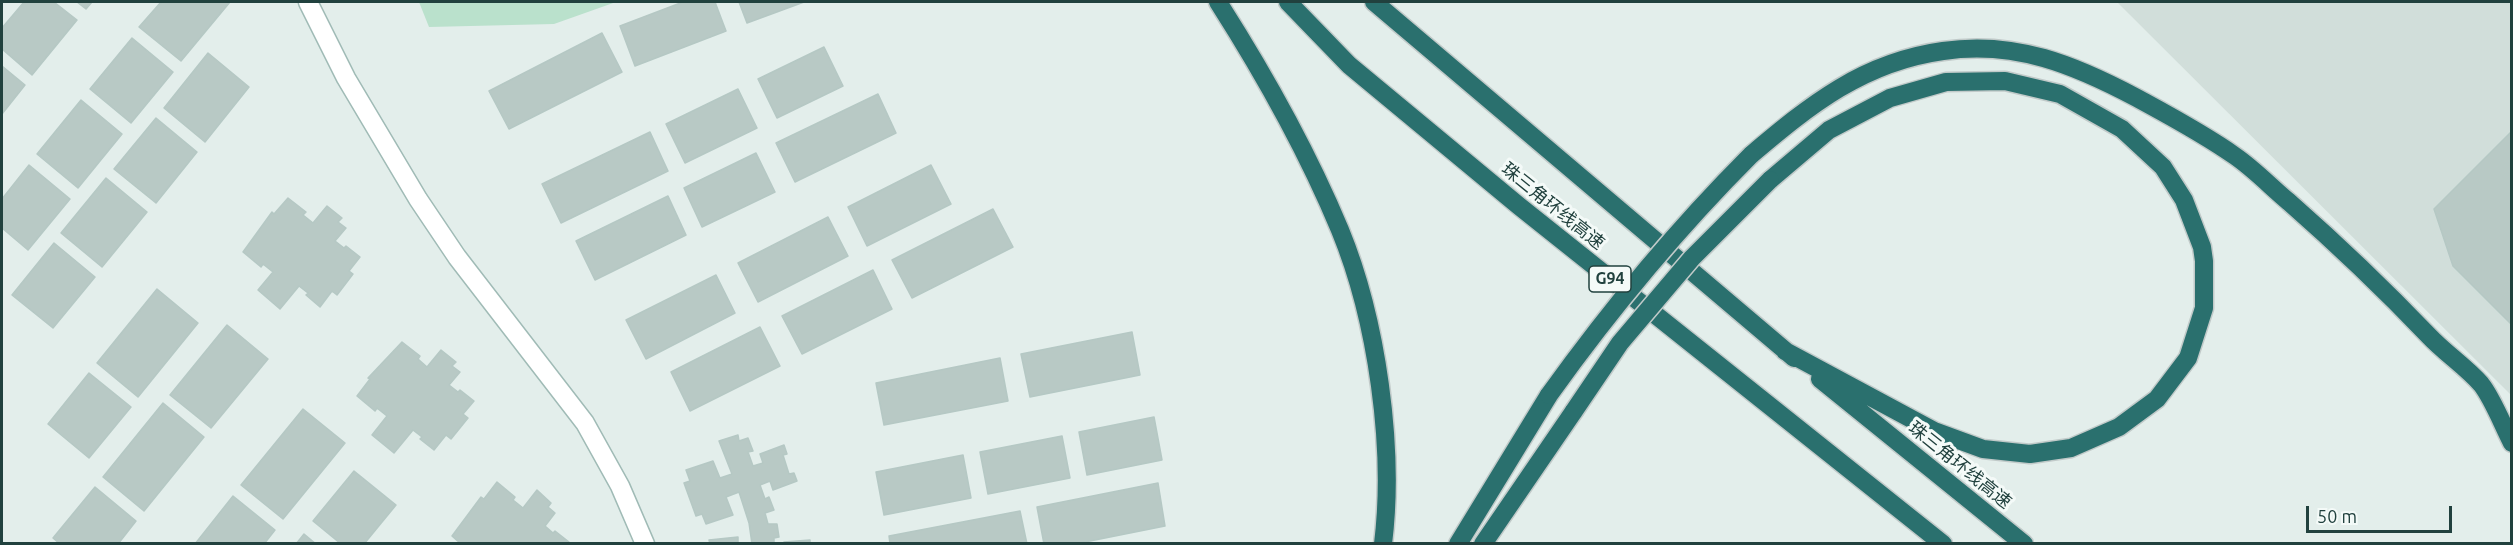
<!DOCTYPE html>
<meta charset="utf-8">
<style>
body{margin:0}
#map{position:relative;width:2513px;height:545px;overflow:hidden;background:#e3eeeb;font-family:Ubuntu,sans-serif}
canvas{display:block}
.frame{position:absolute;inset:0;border:3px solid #21413e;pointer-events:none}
.scale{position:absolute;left:2306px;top:506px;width:146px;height:27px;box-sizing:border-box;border:3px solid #21413e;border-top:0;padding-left:8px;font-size:18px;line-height:21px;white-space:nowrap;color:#21413e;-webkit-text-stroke:4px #f4faf8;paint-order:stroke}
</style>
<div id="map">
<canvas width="2513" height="545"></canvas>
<div class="frame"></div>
<div class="scale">50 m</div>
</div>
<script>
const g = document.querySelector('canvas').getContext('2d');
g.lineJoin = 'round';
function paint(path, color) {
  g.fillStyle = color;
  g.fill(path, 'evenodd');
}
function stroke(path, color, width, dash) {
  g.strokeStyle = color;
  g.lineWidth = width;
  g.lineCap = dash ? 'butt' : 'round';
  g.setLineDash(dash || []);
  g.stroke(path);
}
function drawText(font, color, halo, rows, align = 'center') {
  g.font = font + ' Ubuntu,"Noto Sans SC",sans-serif';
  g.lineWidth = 6;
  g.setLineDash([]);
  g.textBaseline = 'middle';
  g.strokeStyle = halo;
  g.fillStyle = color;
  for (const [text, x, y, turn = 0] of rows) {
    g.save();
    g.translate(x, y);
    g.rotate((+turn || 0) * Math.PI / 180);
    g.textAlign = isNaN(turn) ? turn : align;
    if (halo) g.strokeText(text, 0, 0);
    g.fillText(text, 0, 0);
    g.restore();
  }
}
paint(new Path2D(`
 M2117,2h394v393z`), '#d1deda');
paint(new Path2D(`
 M419,2h197l-62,22 -125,3z`), '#bae1cc');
const building = new Path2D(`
 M24,2h30l23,18 -45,55 -30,-26v-21z
 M77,2h15l-6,7z
 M161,2h69l-49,59 -42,-34z
 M683,2h32l11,29 -91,35 -15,-40z
 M739,2h65l-57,21z
 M602,33l20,39 -113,57 -20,-38z
 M132,38l41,34 -42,51 -41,-34z
 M824,47l19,39 -66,32 -19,-39z
 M208,53l41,34 -44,55 -41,-34z
 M2,66l23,19 -23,29z
 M738,89l19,39 -72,35 -19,-39z
 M878,94l18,39 -101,49 -19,-39z
 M81,100l41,34 -44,54 -41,-34z
 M156,118l41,34 -41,51 -42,-34z
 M2512,131v194l-59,-59 -19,-57z
 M650,132l18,39 -107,52 -19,-39z
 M756,153l19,39 -73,35 -18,-39z
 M29,165l41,34 -42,51 -26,-22v-29z
 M931,165l20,39 -84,42 -19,-39z
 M106,178l41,34 -45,55 -41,-34z
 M668,196l18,39 -91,45 -19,-39z
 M288,198l18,14 -3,3 10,8 14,-17 15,12 -4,4 8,6 -11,13 9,7 2,-2 14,11 -11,14 4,3 -16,21 -5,-4 -12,16 -14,-12 2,-2 -9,-7 -19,23 -22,-19 15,-18 -10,-8 -2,3 -18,-15 29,-40 2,2z
 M993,209l20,38 -101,51 -20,-38z
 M828,217l20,39 -90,46 -20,-39z
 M54,243l41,34 -42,51 -41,-33z
 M873,270l19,39 -90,45 -20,-38z
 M716,275l19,38 -89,46 -20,-39z
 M157,289l41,34 -60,74 -41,-34z
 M227,325l41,34 -57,69 -41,-33z
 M760,327l20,39 -90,45 -19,-39z
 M1132,332l8,43 -110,22 -9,-43z
 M402,342l18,14 -2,3 9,8 14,-17 15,12 -4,4 8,6 -11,13 9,7 2,-2 14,11 -11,13 5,4 -17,21 -5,-4 -12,15 -14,-11 2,-2 -9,-7 -19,23 -22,-18 15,-19 -10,-8 -2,3 -18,-15 13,-17 -2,-1z
 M1000,358l8,43 -124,24 -8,-42z
 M89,373l42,34 -42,51 -41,-34z
 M163,403l41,34 -60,74 -41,-34z
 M303,409l42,34 -62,76 -42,-34z
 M1154,417l8,43 -75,15 -8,-43z
 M738,435l1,6 9,-3 5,13 -5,1 5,14 10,-3 -3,-9 24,-9 3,9 -4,1 6,19 5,-1 3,8 -24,9 -3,-9 -10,4 5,14 4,-2 5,13 -9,3 3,11h9l2,13 -5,1v6h-22l-3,-21 -10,-31 -13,5 7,18 -27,9 -4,-10 -6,2 -12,-33 6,-2 -4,-11 27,-9 7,17 12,-4 -13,-33z
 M1062,436l8,42 -82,16 -8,-42z
 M963,455l8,43 -87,17 -8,-43z
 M354,471l42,34 -32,39h-23l-28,-23z
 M497,482l18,15 -2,3 10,8 14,-18 14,13 -3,4 7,6 -10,13 8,7 2,-2 14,11 -1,2h-107l-9,-8 29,-39 3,2z
 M1158,483l7,43 -90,18h-31l-7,-37z
 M95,487l41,34 -18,23h-58l-7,-6z
 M233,496l42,34 -11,14h-69z
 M1020,511l7,33h-137l-1,-8z
 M304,534l12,10h-20z
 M738,537v7h-28l-1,-4z
 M810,540v4h-25l-1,-2z`);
paint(building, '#b8c9c5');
stroke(building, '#b5c8c4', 1.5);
const secondary = new Path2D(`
 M308,2l38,76 72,121 39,58 128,166 35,63 25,58`);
const highway = new Path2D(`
 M1218,2c46,72 89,149 122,228 37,90 55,218 43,314
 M1288,2l61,63 170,141 424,338
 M1374,2l420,356
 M1751,155c59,-50 112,-93 192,-104 72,-11 132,14 194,47 33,18 67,36 98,58 19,13 36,31 54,46 49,43 95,87 140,134 16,17 37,31 52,48 12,15 22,42 31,59
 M1770,180l59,-50 61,-32 56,-16 59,-1 55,13 62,35 41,38 21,33 18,47 2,14v47l-16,50 -31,41 -38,28 -48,21 -41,6 -47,-5 -49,-18 -149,-80
 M1820,379l204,165
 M1458,544l91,-149
 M1483,544l91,-133`);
stroke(secondary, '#a0bbb6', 21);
stroke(highway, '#c1cac9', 21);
stroke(secondary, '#fff', 18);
stroke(highway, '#2a706e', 18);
const highwayBridge = new Path2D(`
 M1549,395c61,-85 128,-166 202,-240
 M1574,411l46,-68 72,-85 78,-78`);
stroke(highwayBridge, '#c1cac9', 21, []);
stroke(highwayBridge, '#2a706e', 18);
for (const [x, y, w] of [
 [1610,279,42]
]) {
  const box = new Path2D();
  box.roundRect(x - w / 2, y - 13, w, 26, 4.5);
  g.fillStyle = '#f4faf8';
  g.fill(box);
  stroke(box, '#21413e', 1.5);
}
drawText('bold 16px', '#21413e', null, [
 ["G94",1610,279]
]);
drawText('18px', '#21413e', '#f4faf8', [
 ["珠三角环线高速",1553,206,39],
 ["珠三角环线高速",1960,465,39]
]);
</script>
